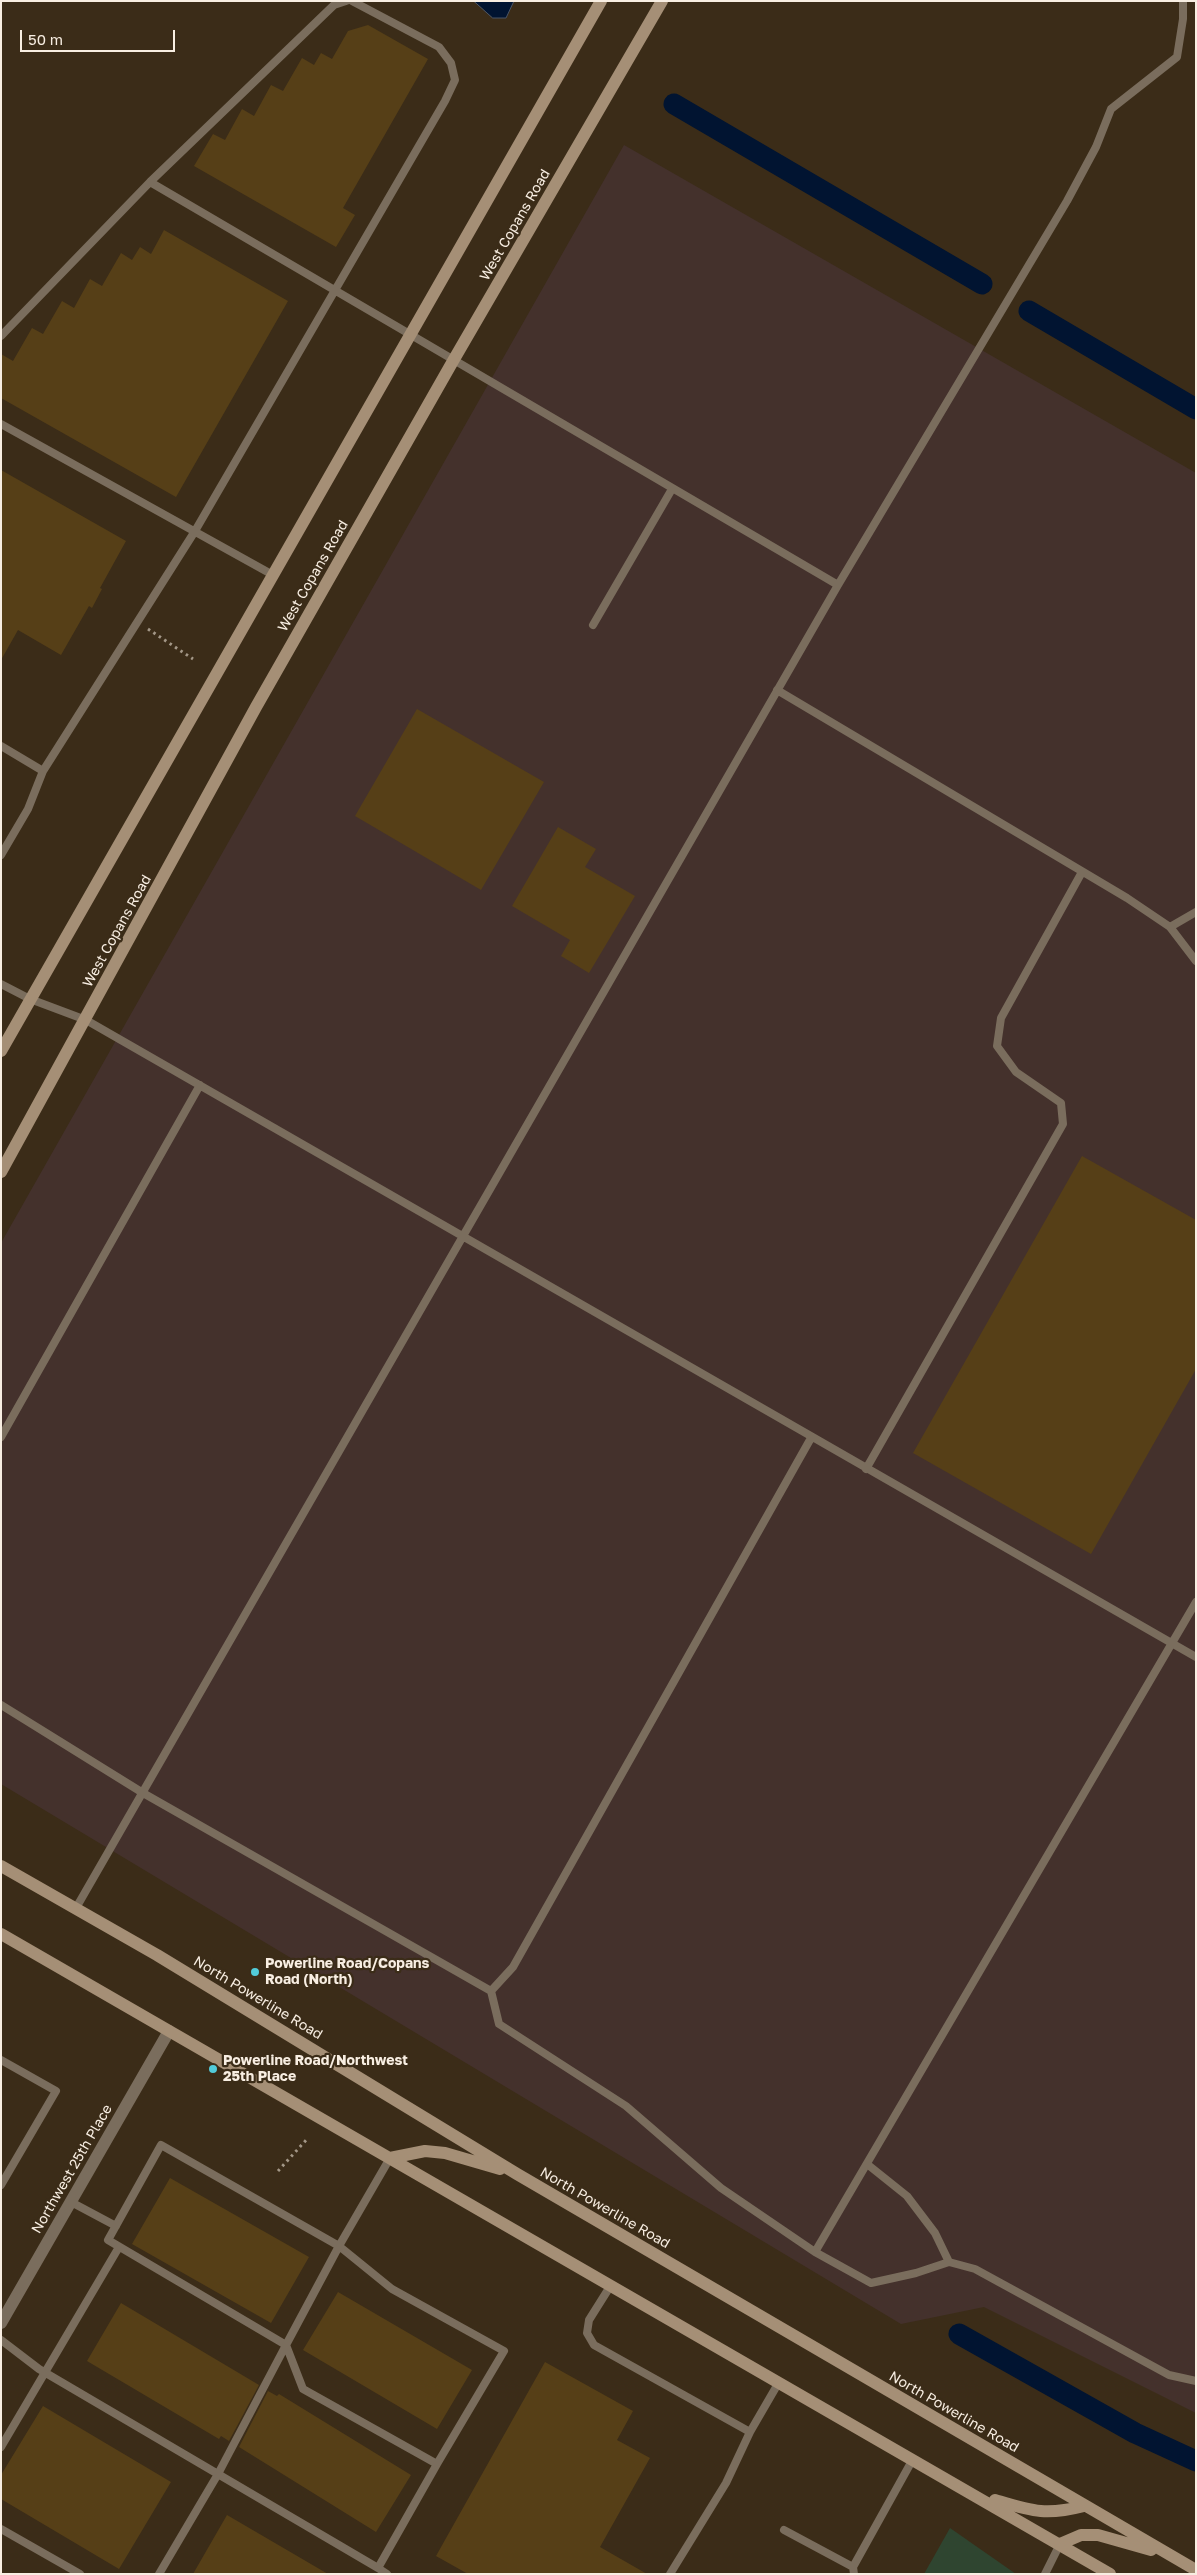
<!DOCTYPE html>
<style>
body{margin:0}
#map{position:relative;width:1197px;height:2575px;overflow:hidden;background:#3b2c18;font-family:"Golos Text",sans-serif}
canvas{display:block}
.frame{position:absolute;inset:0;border:2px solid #f8eee2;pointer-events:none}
.scale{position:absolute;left:20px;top:30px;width:155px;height:22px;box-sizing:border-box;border:2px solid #f8eee2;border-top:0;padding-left:6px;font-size:15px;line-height:18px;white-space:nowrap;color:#f8eee2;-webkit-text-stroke:4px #3b2c18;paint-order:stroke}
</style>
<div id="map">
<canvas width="1197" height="2575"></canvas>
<div class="frame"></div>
<div class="scale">50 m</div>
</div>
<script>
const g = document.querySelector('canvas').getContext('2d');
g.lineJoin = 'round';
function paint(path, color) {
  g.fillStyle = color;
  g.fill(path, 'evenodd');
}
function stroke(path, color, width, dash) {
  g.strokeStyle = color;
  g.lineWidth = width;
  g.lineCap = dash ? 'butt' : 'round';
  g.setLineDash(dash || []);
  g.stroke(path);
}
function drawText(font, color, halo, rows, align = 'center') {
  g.font = font + ' "Golos Text",sans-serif';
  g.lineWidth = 4.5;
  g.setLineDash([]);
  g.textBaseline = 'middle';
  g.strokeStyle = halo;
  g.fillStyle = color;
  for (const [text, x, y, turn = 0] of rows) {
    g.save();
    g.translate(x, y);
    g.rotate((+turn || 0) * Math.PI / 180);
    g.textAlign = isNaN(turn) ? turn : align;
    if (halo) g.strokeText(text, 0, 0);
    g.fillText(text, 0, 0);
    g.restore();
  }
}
paint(new Path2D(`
 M624,145l572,328v1940l-212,-106 -83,17 -900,-540v-541z`), '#44312c');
paint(new Path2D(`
 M950,2528l66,46h-92z`), '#2f4530');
const water = new Path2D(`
 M474,1h40l-8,17h-13z`);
paint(water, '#011431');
stroke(water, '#4b5566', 1);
stroke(new Path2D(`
 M674,104l308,180
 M1029,311l167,98
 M959,2334l176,99 61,28`), '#011431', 21);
paint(new Path2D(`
 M368,25l60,34 -85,149 12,7 -19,32 -142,-81 19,-32 12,6 17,-31 12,7 17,-31 12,6 19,-33 12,7 7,-12 11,6 16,-28z
 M164,230l124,71 -112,196 -175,-99v-44l12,7 19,-33 11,6 19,-33 12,7 16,-29 12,7 19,-33 11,7 8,-13 11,7z
 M1,470l125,71 -26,47 2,1 -10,19 -3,-2 -28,49 -43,-25 -17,30z
 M417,709l127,73 -63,108 -126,-74z
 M558,827l38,22 -11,18 50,29 -46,77 -28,-17 9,-16 -58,-34z
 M1082,1156l114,64v149l-105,185 -178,-101z
 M170,2178l139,79 -38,66 -139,-79z
 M338,2292l134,78 -35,59 -134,-79z
 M121,2303l138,82 -30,56 -8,-5 -2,3 -132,-78z
 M545,2362l88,49 -16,29 33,18 -50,89 47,27h-179l-32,-18z
 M268,2391l9,5 2,-2 132,81 -35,57 -137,-85z
 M43,2406l128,76 -52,87 -118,-70v-24z
 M227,2515l101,59h-135z`), '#563f17');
stroke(new Path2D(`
 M148,629l45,30
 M278,2171l30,-33`), '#a39787', 3, [2.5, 4]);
stroke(new Path2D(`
 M346,1l-12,4 -184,177 688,403
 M1,336l149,-154
 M1,424l272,151
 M593,625l79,-136
 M777,690l350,208 43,29 26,34
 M1,746l42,25
 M1,855l27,-46 15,-38 152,-240 250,-430 10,-21 -4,-17 -12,-16 -87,-46
 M1170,927l26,-15
 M1,984l29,15 56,21 1110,637
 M1,1437l199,-352
 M866,1469l197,-345 -2,-21 -45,-31 -19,-26 4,-28 81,-146
 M1,1705l142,88 348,198 8,33 127,82 95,82 94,64 56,31 45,-10 33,-11 26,7 194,106 27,6
 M76,1908l762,-1323 229,-384 29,-54 15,-38 66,-52 6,-38v-18
 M491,1991l22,-24 298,-529
 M1,2060l55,31 -55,94
 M867,2164l40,32 28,37 14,29
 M71,2202l45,24
 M815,2252l381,-650
 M611,2285l-22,35 -2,13 7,12 156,87
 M1,2340l38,29 339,199 59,-104
 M286,2345l17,44 134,75 67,-113 -112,-62 -53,-43 -53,99 -178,-105 53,-95 178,101 51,-88
 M1,2447l118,-200
 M1,2529l79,45
 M784,2530l69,37
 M378,2568l9,6
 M159,2574l59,-100 68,-129
 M670,2574l56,-91 24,-51 29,-50
 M854,2574l-1,-7 60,-108
 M1045,2574l15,-30`), '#7a6d5d', 8);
stroke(new Path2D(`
 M1,2323l168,-292`), '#7a6d5d', 12);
stroke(new Path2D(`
 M1,1051l600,-1050
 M1,1172l255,-465 197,-346 209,-360
 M1,1866l156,89 360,219 679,396
 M1,1934l1109,640
 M390,2158l35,-7 20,2 55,16
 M995,2500c37,11 50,16 89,6
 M1060,2544l21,-9h17l53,15`), '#a58f76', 12);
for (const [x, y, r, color] of [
 [255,1972,5,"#52cbd9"],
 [213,2069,5,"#52cbd9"]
]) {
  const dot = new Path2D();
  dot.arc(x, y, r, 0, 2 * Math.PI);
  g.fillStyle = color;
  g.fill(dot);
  stroke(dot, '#3b2c18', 2);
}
drawText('14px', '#f8eee2', '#3b2c18', [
 ["West Copans Road",515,225,-60],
 ["West Copans Road",313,576,-60],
 ["West Copans Road",117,931,-61],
 ["North Powerline Road",258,1998,31],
 ["Northwest 25th Place",72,2169,-60],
 ["North Powerline Road",605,2208,30],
 ["North Powerline Road",954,2412,30]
]);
drawText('bold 14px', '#f8eee2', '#3b2c18', [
 ["Powerline Road/Copans",265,1964],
 ["Road (North)",265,1980],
 ["Powerline Road/Northwest",223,2061],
 ["25th Place",223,2077]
], 'left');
</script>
